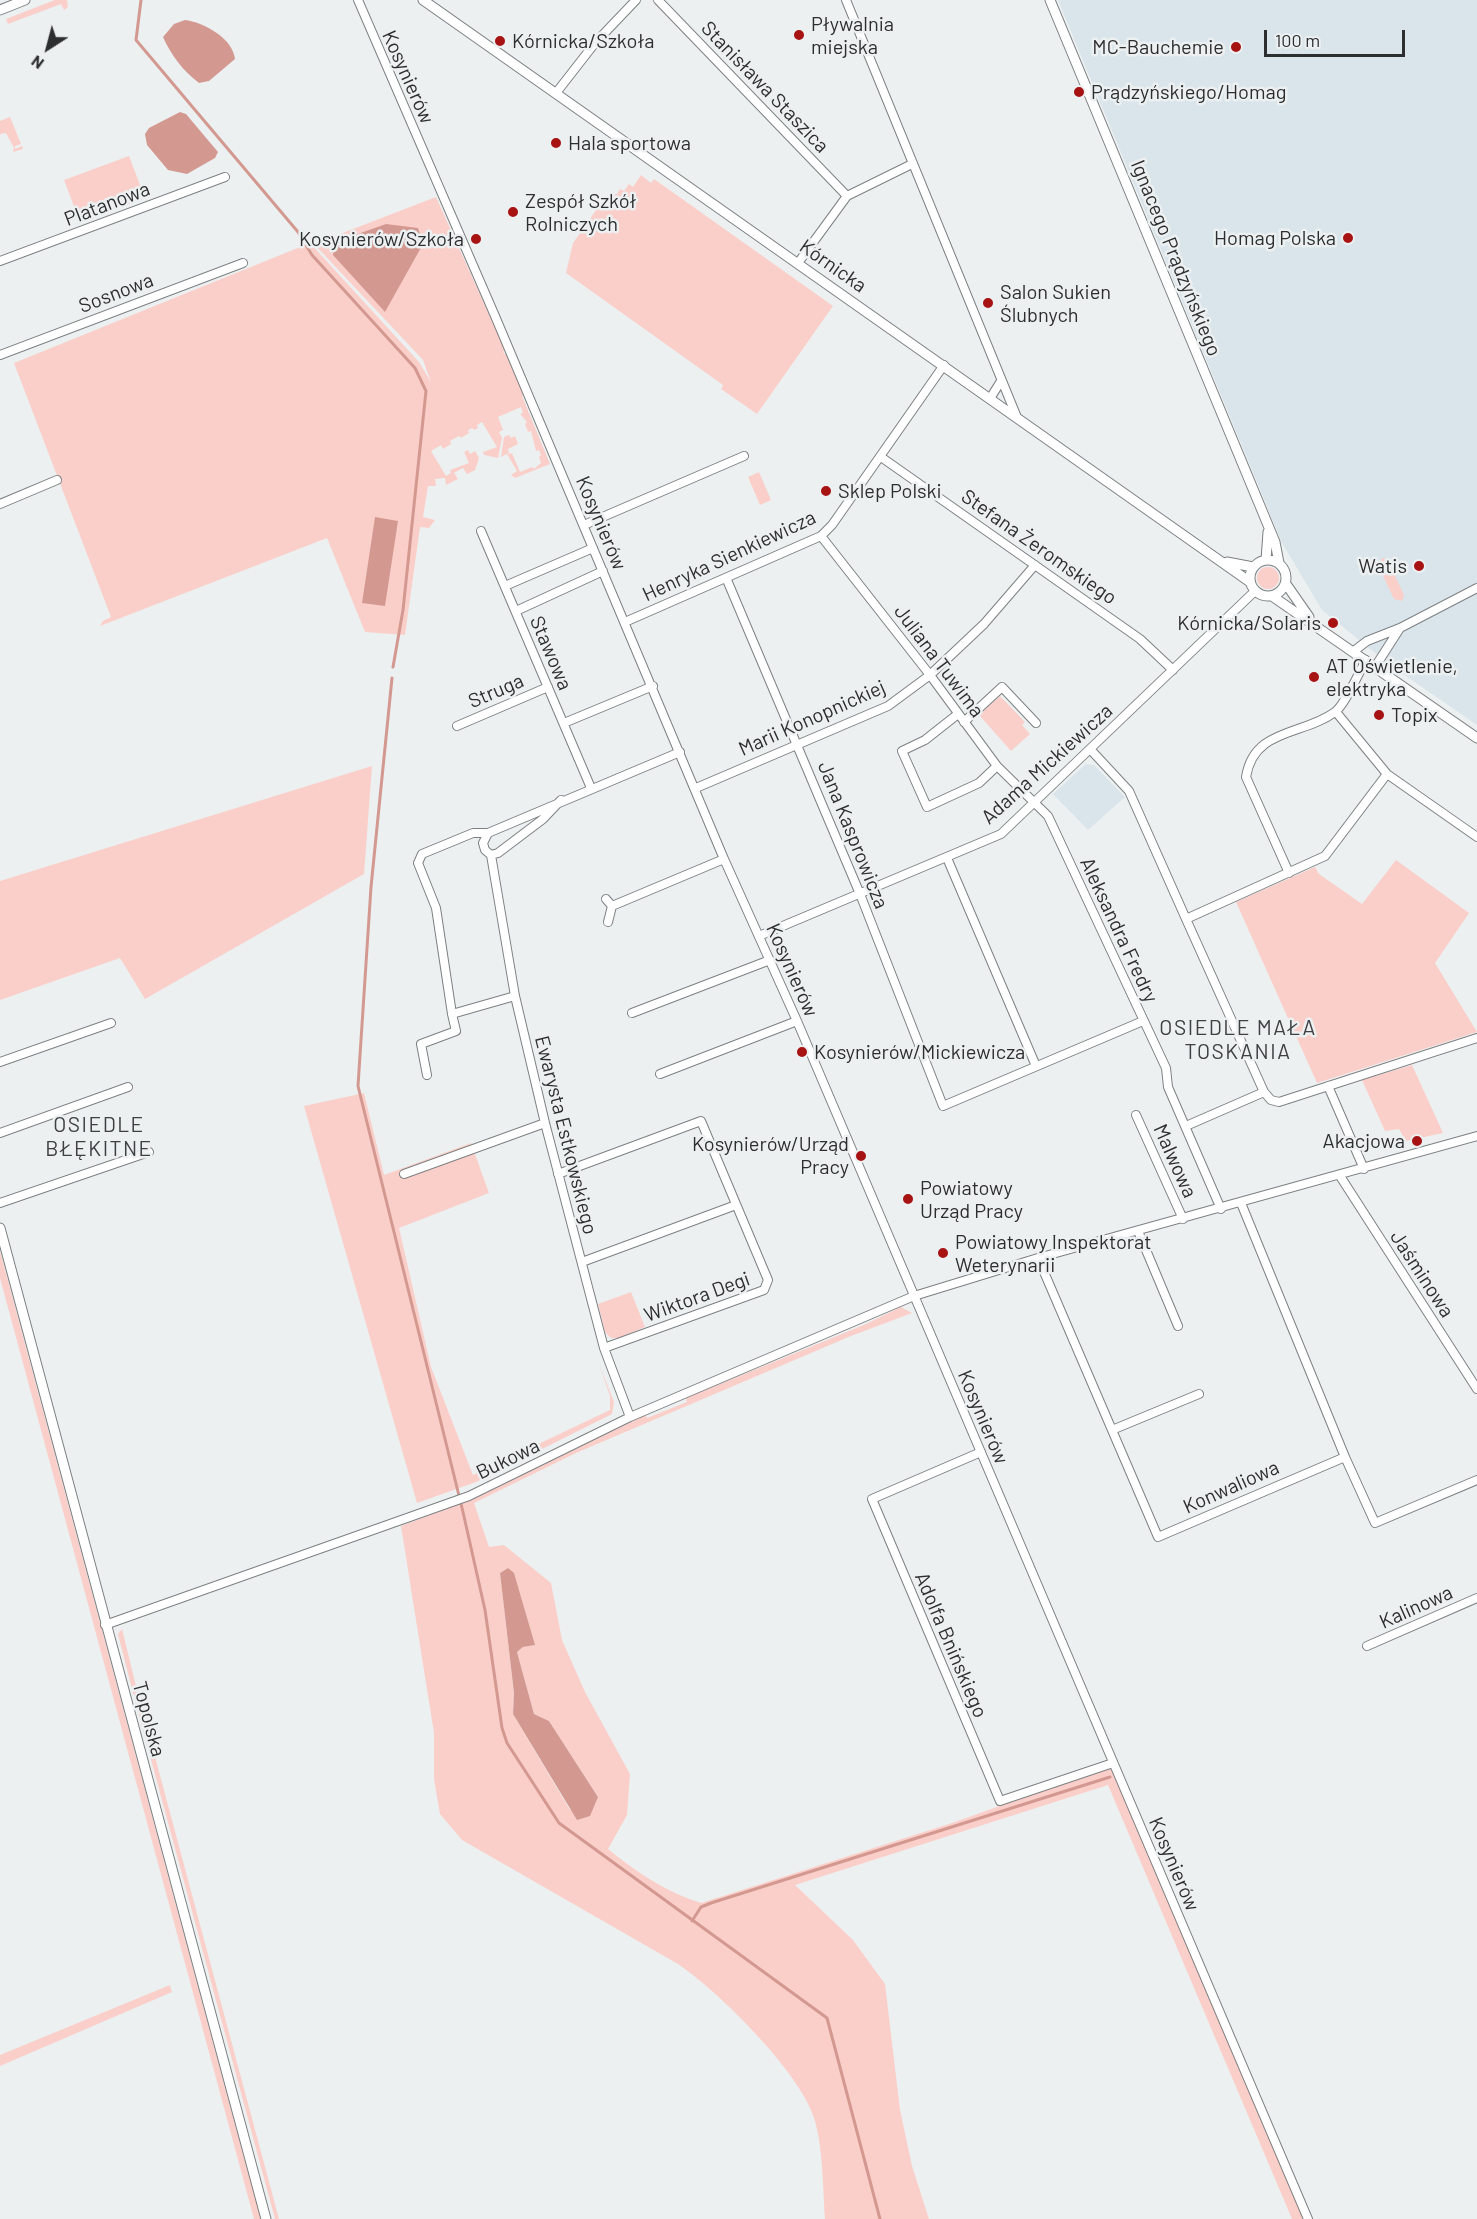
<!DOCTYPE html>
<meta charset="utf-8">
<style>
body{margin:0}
#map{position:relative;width:1477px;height:2219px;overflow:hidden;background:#ecf0f1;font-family:Barlow,sans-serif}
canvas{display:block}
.north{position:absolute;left:18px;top:18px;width:60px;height:60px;-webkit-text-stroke:4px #ecf0f1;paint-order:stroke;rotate:216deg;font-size:16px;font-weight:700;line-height:24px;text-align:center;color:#2d2e2f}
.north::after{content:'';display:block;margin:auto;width:21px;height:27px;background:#2d2e2f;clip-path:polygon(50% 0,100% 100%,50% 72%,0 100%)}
.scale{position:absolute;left:1264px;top:30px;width:141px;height:27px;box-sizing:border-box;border:3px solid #2d2e2f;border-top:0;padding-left:8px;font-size:18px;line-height:21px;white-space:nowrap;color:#2d2e2f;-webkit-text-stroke:4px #ecf0f1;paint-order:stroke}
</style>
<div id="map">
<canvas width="1477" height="2219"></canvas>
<div class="north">N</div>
<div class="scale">100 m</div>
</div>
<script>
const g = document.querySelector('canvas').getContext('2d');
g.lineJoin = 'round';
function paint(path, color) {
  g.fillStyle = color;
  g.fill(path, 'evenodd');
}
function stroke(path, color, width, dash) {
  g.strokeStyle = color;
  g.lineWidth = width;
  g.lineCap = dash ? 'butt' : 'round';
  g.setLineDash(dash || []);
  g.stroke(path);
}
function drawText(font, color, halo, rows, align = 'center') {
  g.font = font + ' Barlow,sans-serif';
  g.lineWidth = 5;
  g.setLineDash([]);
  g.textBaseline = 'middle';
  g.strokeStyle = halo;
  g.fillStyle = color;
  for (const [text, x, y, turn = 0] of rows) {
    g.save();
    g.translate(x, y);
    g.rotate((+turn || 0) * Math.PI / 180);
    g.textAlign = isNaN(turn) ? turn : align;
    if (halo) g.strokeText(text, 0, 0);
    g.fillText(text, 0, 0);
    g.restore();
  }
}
paint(new Path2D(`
 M1058,0h419v725l-87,-60 -68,-55 -40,-67z
 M1086,764l8,1 31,32 -37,33 -35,-36z`), '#dae5eb');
paint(new Path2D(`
 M55,0h12l1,7 -4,3 -3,-6 -53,20 -2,-5z
 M10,117l11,27 -6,2v3l7,-3 1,3 -10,3 1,-4 -8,-15 -6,1v-13z
 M129,156l16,42 -65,24 -16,-42z
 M641,175l10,8 3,-4 179,127 -76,108 -36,-25 2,-4 -157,-112 7,-30 33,-47 11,-2 3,-5 4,2 5,-7 4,3z
 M436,197l69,153 -2,2 5,5 16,38 -2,1 28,68 -35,14 -4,-3 6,-4 -10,-17 -6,3 3,-20 5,-2 2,3 4,-2 3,8 -10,5 1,5 3,-1 8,19 12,-5 2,2 7,-6 -2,-6 2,-2 -2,-5 -3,1 -5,-20 -3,1 -3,-8 2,-2 -7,-8 3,-1 -2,-6 -23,10 5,13 -4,2 3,6 -4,20 -14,-3 -1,-3 14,-5 -15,-25 -5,3 1,3 -4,2 -2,-2 -4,2 1,3 -8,5 -2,-2 -9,5 1,3 -8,5 -2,-4 -10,6 15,25 5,-3 -1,-3 19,-7 -5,-11 4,-2 2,4 5,-3 4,7 -4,12 -8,4 -4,-6 -9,5 4,6 -12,6 -1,-7 -10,1 1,7h-8l-5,31 12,3 -6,8 -9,-1 -15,108 -40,-3 -38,-94 -227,88 3,-5 8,-4 -97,-254 296,-120 109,119 12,20 -8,-22 -109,-116z
 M759,472l12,28 -11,5 -12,-28z
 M1382,558l5,1 17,36 -2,6 -8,-2 -16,-34z
 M1257 578a11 11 0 1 1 22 0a11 11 0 1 1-22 0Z
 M1000,696l25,26 -3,3 8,9 -19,17 -32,-36z
 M372,766l-8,108 -219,125 -25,-41 -120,42v-119z
 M1396,860l73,53 -34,50 42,69 -160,51 -81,-181 79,-35 4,7 43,30z
 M1412,1065l31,68 -37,8 -7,-12 -14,2 -23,-51z
 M364,1093l20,82 87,-32 18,50 -90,35 32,139 42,108 137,-65v-14l-11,-32 15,38 -2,12 -136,68 -59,21 -113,-397z
 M0,1251l230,855 31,113h-7l-254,-941z
 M631,1292l14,35 -26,11h-8l-6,-6 -7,-28z
 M901,1307l11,6 -61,23 -275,117 -102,50 15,44 15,-2 47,38 11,57 23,52 45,82 -3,41 -19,34c28,23 58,43 93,54l251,-80 151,-54h9l192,450h-12l-184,-434 -313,100 58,55 32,44 15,126 12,56 17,53h-104c-2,-29 -2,-74 -11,-101 -14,-46 -96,-127 -136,-154l-216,-124 -22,-26 -6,-35v-46l-33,-207 72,-27 172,-84 2,3 40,-16 -1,-4 180,-74zM508,1568l11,23 15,54 -11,2 -6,5 17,62 15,7 49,76 -28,13 -57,-96 1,-21 -14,-120z
 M122,1629l14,57 143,533h-4l-143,-530 -14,-55z
 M170,1985l2,7 -172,74v-11z`), '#fbcfc9');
paint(new Path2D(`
 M185,20c18,2 48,18 50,39l-26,22 -10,2c-16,-12 -28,-28 -36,-46l11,-13z
 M180,112l6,2 32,38 -3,6 -28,16 -19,-4 -21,-25 -2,-11 4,-6z
 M386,224l32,4 5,16 -38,68 -52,-57 2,-13z
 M375,517l23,4 -13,85 -23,-3z
 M508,1568l6,5 21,72 -12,2 -6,5 17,62 15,7 49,76 -8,19 -13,4 -64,-106 1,-21 -14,-120z`), '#d39991');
stroke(new Path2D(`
 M141,0l-5,40 162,192 14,23 103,113 11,23 -23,219 -10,57
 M392,678l-21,209 -13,199 105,426 22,98 17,118 5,15 52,80 268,195 53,201
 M692,1921l9,-14 10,-4 399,-126`), '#d39991', 3);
const minor = new Path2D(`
 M358,0l137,316 229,543 73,162 511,1198
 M658,0l189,196
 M846,0l170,415
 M556,93l39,-50 41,-43
 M0,261l225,-84
 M798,263l49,-67 65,-32
 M0,355l243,-92
 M991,397l10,-16
 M881,457l259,182 33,31
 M0,504l57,-24
 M584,525l160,-69
 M481,531l110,257
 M821,536l109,139 67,91 51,50 118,252 2,19 53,122
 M727,580l133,314 83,212 200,-85
 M505,586l88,-38
 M516,611l87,-40
 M625,622l196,-86 11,-11 112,-160
 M1354,651l13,-10 33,-13 77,-40
 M1375,667l25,-39
 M1336,712l51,62 90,63
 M958,714l-33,26 -23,11 25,56 52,-24 18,-17
 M964,722l38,-35 34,36
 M564,723l89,-37
 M457,726l91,-39
 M1090,749l39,42 57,128 139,-63 62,-82
 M696,788l192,-82 42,-31 54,-51 51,-59
 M561,800l-18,19 -45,34 -7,2 -6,-5 -2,-7 5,-10 192,-81
 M488,833h-15l-51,21 -4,9 18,45 16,106 63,-18
 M491,855l24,141 30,127 59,225 26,69
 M947,858l89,208
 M1289,873l-43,-96c8,-49 56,-41 89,-65 10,-7 24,-40 31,-52
 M606,899l6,7 -4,16
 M612,906l112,-47
 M1186,919l78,173
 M759,936l242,-102 254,-243
 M632,1013l138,-53
 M0,1062l111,-39
 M660,1074l137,-53
 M427,1075l-6,-31 35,-13 -4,-17
 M1328,1086l36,83
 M1136,1115l47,104
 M1186,1126l78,-34 7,8 8,2 198,-64
 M0,1133l128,-46
 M404,1174l141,-51
 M558,1174l143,-53 67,159 -4,10 -160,58
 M1340,1176l137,213
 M0,1203l149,-51
 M1138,1231l40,95
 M1038,1258l120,279 187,-80 -104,-254
 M582,1262l154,-57
 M1112,1430l87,-36
 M981,1452l-109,47 120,283 8,19 113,-38
 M1345,1457l30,66 102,-43
 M105,1625l364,-129 161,-79 284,-121 124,-38 439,-122
 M1367,1646l110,-48`);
const tertiary = new Path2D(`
 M423,0l827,582
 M1050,0l225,542 4,21
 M0,10l25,-10
 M1250 578a18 18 0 1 1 36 0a18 18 0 1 1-36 0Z
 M1266,560l2,-28
 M1227,562l26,5
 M1286,584l23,33
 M1272,596l205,142
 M0,1228l266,991`);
stroke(minor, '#7d8082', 10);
stroke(tertiary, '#7d8082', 11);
stroke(minor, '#fff', 8);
stroke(tertiary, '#fff', 9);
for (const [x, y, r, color] of [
 [799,35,6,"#a71213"],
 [500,41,6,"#a71213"],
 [1236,47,6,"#a71213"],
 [1079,92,6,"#a71213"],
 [556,143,6,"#a71213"],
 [513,212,6,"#a71213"],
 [1348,238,6,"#a71213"],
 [476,239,6,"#a71213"],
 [988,303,6,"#a71213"],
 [826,491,6,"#a71213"],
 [1419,566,6,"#a71213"],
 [1333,623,6,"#a71213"],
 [1314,677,6,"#a71213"],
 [1379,715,6,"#a71213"],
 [802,1052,6,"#a71213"],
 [1417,1141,6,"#a71213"],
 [861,1156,6,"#a71213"],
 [908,1199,6,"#a71213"],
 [943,1253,6,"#a71213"]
]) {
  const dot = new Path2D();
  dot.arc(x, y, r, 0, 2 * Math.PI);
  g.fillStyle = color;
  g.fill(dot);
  stroke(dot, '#ecf0f1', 2);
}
drawText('20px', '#2d2e2f', '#ecf0f1', [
 ["Pływalnia",811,24],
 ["miejska",811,47],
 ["Kórnicka/Szkoła",512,41],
 ["MC-Bauchemie",1224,47,"right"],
 ["Prądzyńskiego/Homag",1091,92],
 ["Hala sportowa",568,143],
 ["Zespół Szkół",525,201],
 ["Rolniczych",525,224],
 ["Homag Polska",1336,238,"right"],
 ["Kosynierów/Szkoła",464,239,"right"],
 ["Salon Sukien",1000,292],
 ["Ślubnych",1000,315],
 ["Sklep Polski",838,491],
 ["Watis",1407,566,"right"],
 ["Kórnicka/Solaris",1321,623,"right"],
 ["AT Oświetlenie,",1326,666],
 ["elektryka",1326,689],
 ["Topix",1391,715],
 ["Kosynierów/Mickiewicza",814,1052],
 ["Akacjowa",1405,1141,"right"],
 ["Kosynierów/Urząd",849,1144,"right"],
 ["Pracy",849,1167,"right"],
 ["Powiatowy",920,1188],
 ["Urząd Pracy",920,1211],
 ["Powiatowy Inspektorat",955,1242],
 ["Weterynarii",955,1265]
], 'left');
drawText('20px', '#2d2e2f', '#ecf0f1', [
 ["Kosynierów",408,77,66],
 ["Stanisława Staszica",765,87,46],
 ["Platanowa",107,204,-21],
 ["Ignacego Prądzyńskiego",1176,258,68],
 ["Kórnicka",833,266,35],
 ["Sosnowa",116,293,-21],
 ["Kosynierów",601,523,67],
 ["Stefana Żeromskiego",1039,547,35],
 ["Henryka Sienkiewicza",729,556,-25],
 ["Stawowa",551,653,67],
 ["Juliana Tuwima",939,661,53],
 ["Struga",496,691,-23],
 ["Marii Konopnickiej",812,718,-24],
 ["Adama Mickiewicza",1047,764,-42],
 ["Jana Kasprowicza",853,835,68],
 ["Aleksandra Fredry",1119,930,65],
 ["Kosynierów",792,970,66],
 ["Ewarysta Estkowskiego",566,1135,76],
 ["Malwowa",1175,1161,66],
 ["Jaśminowa",1422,1274,57],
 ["Wiktora Degi",697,1297,-20],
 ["Kosynierów",983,1417,67],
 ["Bukowa",508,1459,-26],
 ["Konwaliowa",1231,1487,-24],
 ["Kalinowa",1416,1607,-24],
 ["Adolfa Bnińskiego",951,1645,67],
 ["Topolska",149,1719,75],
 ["Kosynierów",1174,1864,67]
]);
g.letterSpacing = '1.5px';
drawText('21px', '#3e4042', '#ecf0f1', [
 ["OSIEDLE MAŁA",1238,1028],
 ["TOSKANIA",1238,1052],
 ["OSIEDLE",99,1125],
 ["BŁĘKITNE",99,1149]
]);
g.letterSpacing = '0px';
</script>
